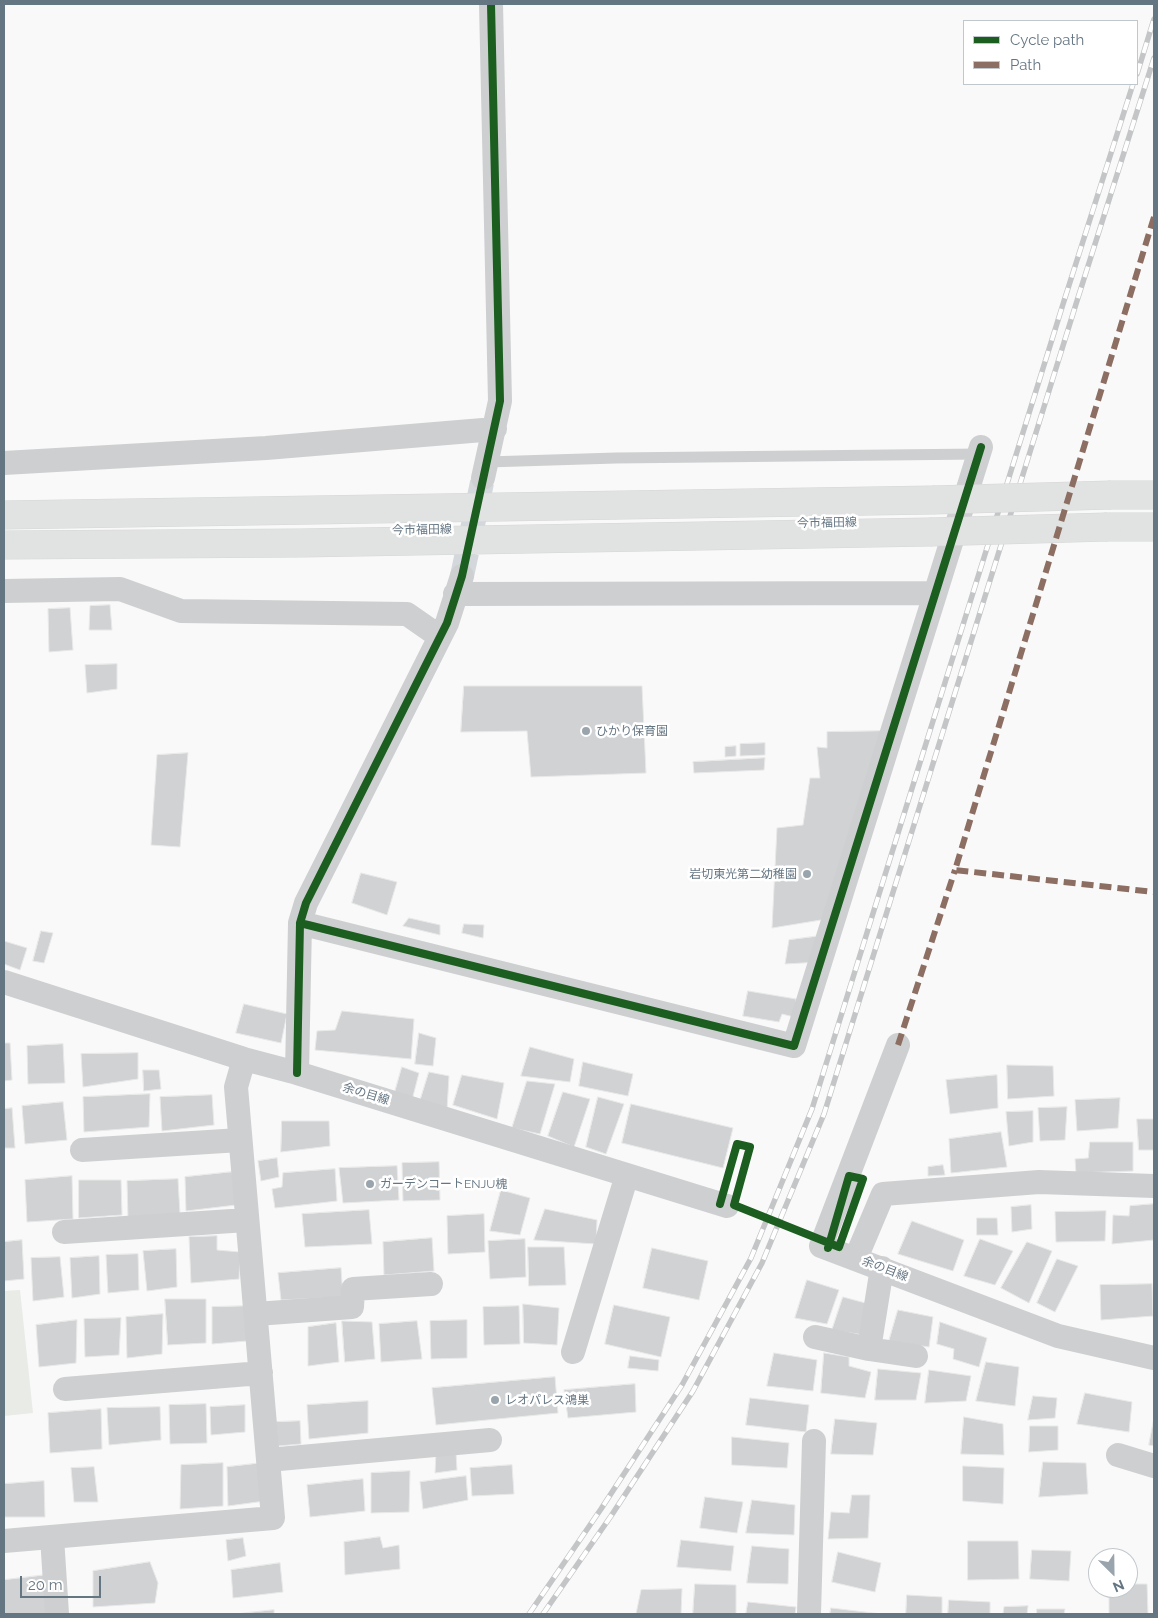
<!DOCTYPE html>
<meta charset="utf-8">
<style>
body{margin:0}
#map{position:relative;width:1158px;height:1618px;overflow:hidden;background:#f9f9f9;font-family:Raleway,sans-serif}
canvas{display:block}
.frame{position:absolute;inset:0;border:5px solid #657683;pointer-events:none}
.legend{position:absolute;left:963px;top:20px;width:175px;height:65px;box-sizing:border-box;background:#fff;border:1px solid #c1c8cd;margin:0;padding:6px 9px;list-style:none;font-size:15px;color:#657683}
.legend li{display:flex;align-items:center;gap:10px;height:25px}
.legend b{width:25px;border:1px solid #c1c8cd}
.north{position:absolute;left:1088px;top:1548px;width:50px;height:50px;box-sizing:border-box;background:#fff;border:1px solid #c1c8cd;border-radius:50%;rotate:157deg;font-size:14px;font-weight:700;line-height:20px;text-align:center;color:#657683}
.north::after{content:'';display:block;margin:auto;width:18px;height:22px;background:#99a4ac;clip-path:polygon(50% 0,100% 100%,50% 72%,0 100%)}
.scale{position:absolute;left:20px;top:1576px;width:81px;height:22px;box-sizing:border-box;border:2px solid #657683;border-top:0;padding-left:6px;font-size:15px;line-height:18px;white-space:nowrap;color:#657683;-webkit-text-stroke:4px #fff;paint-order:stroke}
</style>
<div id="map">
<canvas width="1158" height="1618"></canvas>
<div class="frame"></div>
<ul class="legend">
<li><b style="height:6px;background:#1b5e20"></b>Cycle path</li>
<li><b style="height:6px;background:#8d6e63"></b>Path</li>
</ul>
<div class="north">N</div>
<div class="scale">20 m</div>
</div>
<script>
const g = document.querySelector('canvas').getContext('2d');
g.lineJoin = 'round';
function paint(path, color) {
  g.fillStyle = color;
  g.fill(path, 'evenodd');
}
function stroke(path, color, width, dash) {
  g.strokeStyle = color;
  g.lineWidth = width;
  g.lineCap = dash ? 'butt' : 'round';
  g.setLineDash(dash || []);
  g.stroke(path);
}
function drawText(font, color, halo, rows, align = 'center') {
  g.font = font + ' Raleway,"Noto Sans JP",sans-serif';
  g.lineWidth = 5;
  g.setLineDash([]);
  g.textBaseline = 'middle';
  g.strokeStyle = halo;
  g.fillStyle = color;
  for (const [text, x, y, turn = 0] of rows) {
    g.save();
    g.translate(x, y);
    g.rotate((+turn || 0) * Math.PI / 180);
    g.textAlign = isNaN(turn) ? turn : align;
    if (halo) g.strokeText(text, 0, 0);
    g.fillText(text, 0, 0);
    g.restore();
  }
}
paint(new Path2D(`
 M20,1290l13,123 -29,3v-125z`), '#e8ebe6');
const building = new Path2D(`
 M110,605l2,25h-23l1,-24z
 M70,608l3,42 -24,2 -1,-43z
 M117,664v25l-30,4 -2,-28z
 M464,686h178l4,87 -115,4 -4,-46 -66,1z
 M881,731l-54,188 -55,9 5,-100 26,-3 7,-47h10l-3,-31 10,1v-16z
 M765,743v12l-25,1v-12z
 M736,746v10l-11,1v-10z
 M188,753l-8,94 -29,-2 6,-90z
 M765,758l-1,12 -70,3 -1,-11z
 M361,873l36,9 -10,33 -35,-12z
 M409,918l31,7v10l-37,-9z
 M464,924l20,1 -1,13 -21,-5z
 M41,931l12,2 -9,30 -11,-2z
 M820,936v26l-35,2 4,-24z
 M4,941l23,7 -7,22 -16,-6z
 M748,991l48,8 -2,18 -12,-3 -3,8 -36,-6z
 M244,1004l43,10 -6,29 -45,-10z
 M342,1011l72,8 -3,40 -96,-9 2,-19 18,-1z
 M419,1033l17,5 -3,28 -18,-2z
 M4,1043h6l2,37 -8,1z
 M63,1044l2,39 -37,1 -1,-38z
 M530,1047l44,12 -4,23 -49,-6z
 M138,1053v26l-55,8 -2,-33z
 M583,1062l50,12 -5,22 -49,-10z
 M1007,1065l46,1 1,30 -46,3z
 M402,1067l17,6 -7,27 -18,-5z
 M143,1070h16l2,19 -17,2z
 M429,1072l20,4 -2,34 -27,-9z
 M462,1075l42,8 -7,36 -44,-14z
 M997,1075l1,33 -48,6 -4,-34z
 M527,1081l28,3 -15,50 -28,-6z
 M563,1092l27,7 -16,48 -26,-11z
 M150,1094l-1,33 -65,5 -1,-35z
 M212,1095l2,30 -52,6 -2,-34z
 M598,1097l26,7 -18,50 -20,-7z
 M1120,1098l-2,30 -41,3 -2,-31z
 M63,1102l4,38 -42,4 -3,-38z
 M631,1104l102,24 -10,40 -101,-25z
 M1067,1107l-2,33 -25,1 -2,-33z
 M12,1108l3,40h-11v-39z
 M1033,1111v31l-24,4 -3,-34z
 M1137,1119h17v31h-15z
 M282,1121h47l1,25 -49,6z
 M1001,1132l6,35 -56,6 -2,-34z
 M1090,1142h43v29l-57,2 -1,-14 13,-1z
 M277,1158l2,19 -18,4 -3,-20z
 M439,1162l1,38 -37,1 -1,-38z
 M943,1165l2,10 -17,1v-9z
 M397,1166l2,34 -56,3 -4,-35z
 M335,1169l2,32 -62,7 -3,-19 10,-2 1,-14z
 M232,1172l4,33 -50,6 -1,-34z
 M72,1176l1,43 -46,3 -2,-42z
 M178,1179l2,35 -52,4 -1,-37z
 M79,1180h42l1,35 -43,3z
 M501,1190l29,8 -10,37 -30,-4z
 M1154,1204v36l-42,4 1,-29 16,1 1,-10z
 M1031,1205l1,24 -20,3 -1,-25z
 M545,1209l52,11 -1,24 -62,-4z
 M369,1210l3,34 -67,3 -3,-33z
 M1106,1211l-1,30 -49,1 -1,-30z
 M484,1214l1,38 -37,2 -1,-38z
 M977,1218h20l1,17h-21z
 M912,1221l52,19 -11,31 -55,-17z
 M217,1236v14l23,2 -1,27 -48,4 -2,-46z
 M432,1238l2,33 -50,4 -1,-33z
 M525,1239l1,38 -36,2 -2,-38z
 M980,1239l33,12 -18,34 -31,-9z
 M22,1240l2,39 -20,2v-39z
 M1027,1242l25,9 -23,52 -28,-15z
 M528,1247h36l2,38 -37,1z
 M652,1248l56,13 -9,39 -56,-12z
 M176,1249l1,38 -30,4 -4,-40z
 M138,1254l1,36 -31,3 -2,-38z
 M99,1256l1,38 -28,4 -2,-40z
 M60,1257l4,40 -31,4 -2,-43z
 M1057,1259l21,7 -23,46 -18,-9z
 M341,1268l2,29 -62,3 -3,-27z
 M807,1280l32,10 -12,34 -32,-6z
 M1152,1284l1,32 -52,4 -1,-35z
 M843,1297l26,7 -5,31 -32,-5z
 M165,1299h41v44l-38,2z
 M523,1304l36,4 -2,37 -33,-2z
 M614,1305l56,12 -9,40 -56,-13z
 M247,1306v35l-35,3v-37z
 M519,1306l1,38 -36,1 -1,-38z
 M898,1310l35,7 -4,30 -40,-6z
 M163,1314l-1,40 -35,4 -1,-41z
 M121,1318l-2,37 -34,2 -1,-38z
 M77,1320l-1,43 -37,4 -3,-42z
 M467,1320v38l-36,1 -1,-38z
 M342,1321l30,1 3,37 -30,3z
 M417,1321l5,38 -41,3 -2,-38z
 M940,1322l47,16 -8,29 -26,-8 1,-10 -17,-5z
 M336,1323l3,39 -31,4v-39z
 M774,1353l43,7 -4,31 -46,-5z
 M824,1353l25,4v9l22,6 -6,26 -44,-5z
 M630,1356l29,4 -1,11 -30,-3z
 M986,1362l33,5 -4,39 -39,-5z
 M878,1369l43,4 -5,27h-41z
 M929,1370l42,6 -5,25 -41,2z
 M555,1377l3,36 -122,12 -4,-37z
 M635,1384l1,28 -68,6 -4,-28z
 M1085,1393l47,9 -3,30 -52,-8z
 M1033,1396l24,2 -2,20 -27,2z
 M750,1398l59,7 -3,27 -60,-7z
 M368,1401v32l-59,6 -2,-34z
 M206,1404l1,39 -37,1 -1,-39z
 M245,1405v27l-34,3 -1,-28z
 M160,1407l1,33 -52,5 -2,-37z
 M101,1409l1,40 -52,4 -2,-40z
 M964,1417l39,7 1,31 -43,-1z
 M1154,1418v28l-5,-1z
 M835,1419l42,4 -4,32 -42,-1z
 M300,1421l1,23 -23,2 -2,-24z
 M1030,1426h28v24l-29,2z
 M732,1437l57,6 -2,25 -55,-3z
 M456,1452l1,18 -22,3 1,-20z
 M1043,1462l43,1 2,31 -49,3z
 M223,1463v43l-43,3 1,-44z
 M262,1463l3,38 -37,5 -1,-39z
 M512,1465l2,29 -42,2 -2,-28z
 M963,1466l41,2 -1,36 -40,-3z
 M94,1467l4,35h-24l-3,-34z
 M410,1471l-1,41 -38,1v-40z
 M466,1476l2,24 -45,9 -3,-27z
 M363,1479l2,32 -55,6 -3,-32z
 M44,1481l1,36h-41v-33z
 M852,1495h18l-2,43 -40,1 3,-27 18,1z
 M705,1497l38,5 -6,31 -37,-5z
 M752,1500l43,5 -1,30 -48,-2z
 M380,1537l3,11 16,-3 1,24 -55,6 -1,-33z
 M243,1538l3,18 -18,5 -2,-21z
 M681,1540l53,6 -3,25 -54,-4z
 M968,1541h50l1,38 -51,1z
 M752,1546l37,3 -1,35 -41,-1z
 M1032,1550l39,1 -2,30 -39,-2z
 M838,1552l43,11 -6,29 -43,-10z
 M150,1562l8,21 -3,20 -62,4v-36z
 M280,1563l3,29 -50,6 -2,-28z
 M46,1575l5,39h-47v-34z
 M695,1584l41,1v29h-43z
 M1128,1584h19l1,30h-39v-26h19z
 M682,1589l-1,25h-45l5,-24z
 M907,1595l35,2v17h-36z
 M949,1600l41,2v12h-42z
 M748,1602l48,5 -1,7h-49z
 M1028,1606l-1,8h-24l1,-7z
 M831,1608l51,6h-52z
 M1037,1609h28l-1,5h-27z
 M274,1610v4h-39z`);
paint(building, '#d0d2d3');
stroke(building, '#e8e8e8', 1);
stroke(new Path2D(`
 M462,576l21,-98`), '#d4d8dc', 24, [24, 12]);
const secondary = new Path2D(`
 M1111,495h43
 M4,515l929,-15
 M1107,527h47
 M4,545l297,-2 629,-11`);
stroke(secondary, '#d5d6d7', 29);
stroke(new Path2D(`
 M727,1179l10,-35 13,3 -11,37`), '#cbcccd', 3, [2.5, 2.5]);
stroke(new Path2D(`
 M487,462l129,-4 363,-4`), '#cecfd0', 11);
stroke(new Path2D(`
 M4,463l262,-15 229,-19
 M483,478l17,-77 -9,-397
 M4,591l116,-2 61,22 226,3 33,23
 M455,594l480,-1
 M300,923l494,123 187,-599
 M4,982l240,77 53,14 430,133
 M898,1045l-77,201 237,90 96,22
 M297,1073l3,-150 6,-20 141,-280 15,-47
 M82,1150l158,-10
 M64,1232l183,-12
 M856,1258l27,-64 156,-12 115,4
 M256,1314l96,-7 1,-18 78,-5
 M815,1337l54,12 47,7
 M869,1349l13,-81
 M573,1352l54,-177
 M65,1389l196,-16
 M1118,1455l36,11
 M268,1460l222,-20
 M52,1537l5,77
 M4,1541l269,-23 -37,-431 8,-28
 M809,1614l5,-173`), '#cecfd0', 24);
stroke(secondary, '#e1e2e2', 28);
const rail = new Path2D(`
 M1137,74l17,-55
 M529,1614l72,-105 81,-124 69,-127 61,-149 252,-808 69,-217
 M543,1614l68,-98 82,-125 69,-128 62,-149 252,-810 78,-246`);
stroke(rail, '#c3c5c6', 5.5);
stroke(rail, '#fff', 4, [11]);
const secondaryBridge = new Path2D(`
 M933,500l178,-5
 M930,532l177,-5`);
stroke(secondaryBridge, '#d5d6d7', 29, []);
stroke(new Path2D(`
 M734,1205l105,42`), '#cbcccd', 3, [2.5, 2.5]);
stroke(secondaryBridge, '#e1e2e2', 28);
stroke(new Path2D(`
 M1154,217l-199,653 199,22
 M898,1045l57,-175`), '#8d6e63', 6, [12, 6]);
stroke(new Path2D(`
 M300,923l494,123 187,-599
 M297,1073l3,-150 6,-20 141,-280 15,-47 38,-175 -9,-397
 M720,1204l17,-60 13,3 -16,58 105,42 24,-68 -14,-3 -18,62 -3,10`), '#1b5e20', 8);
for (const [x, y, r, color] of [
 [586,731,5,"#99a4ac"],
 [807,874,5,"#99a4ac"],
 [370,1184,5,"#99a4ac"],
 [495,1400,5,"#99a4ac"]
]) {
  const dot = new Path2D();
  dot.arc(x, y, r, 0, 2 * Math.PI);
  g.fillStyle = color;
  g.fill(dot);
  stroke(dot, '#fff', 2);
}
drawText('12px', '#657683', '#fff', [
 ["今市福田線",827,523,-1],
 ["今市福田線",422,530,-1],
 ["余の目線",366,1094,17],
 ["余の目線",885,1269,21]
]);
drawText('12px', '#657683', '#fff', [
 ["ひかり保育園",596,731],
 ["岩切東光第二幼稚園",797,874,"right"],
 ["ガーデンコートENJU槐",380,1184],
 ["レオパレス鴻巣",505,1400]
], 'left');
</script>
